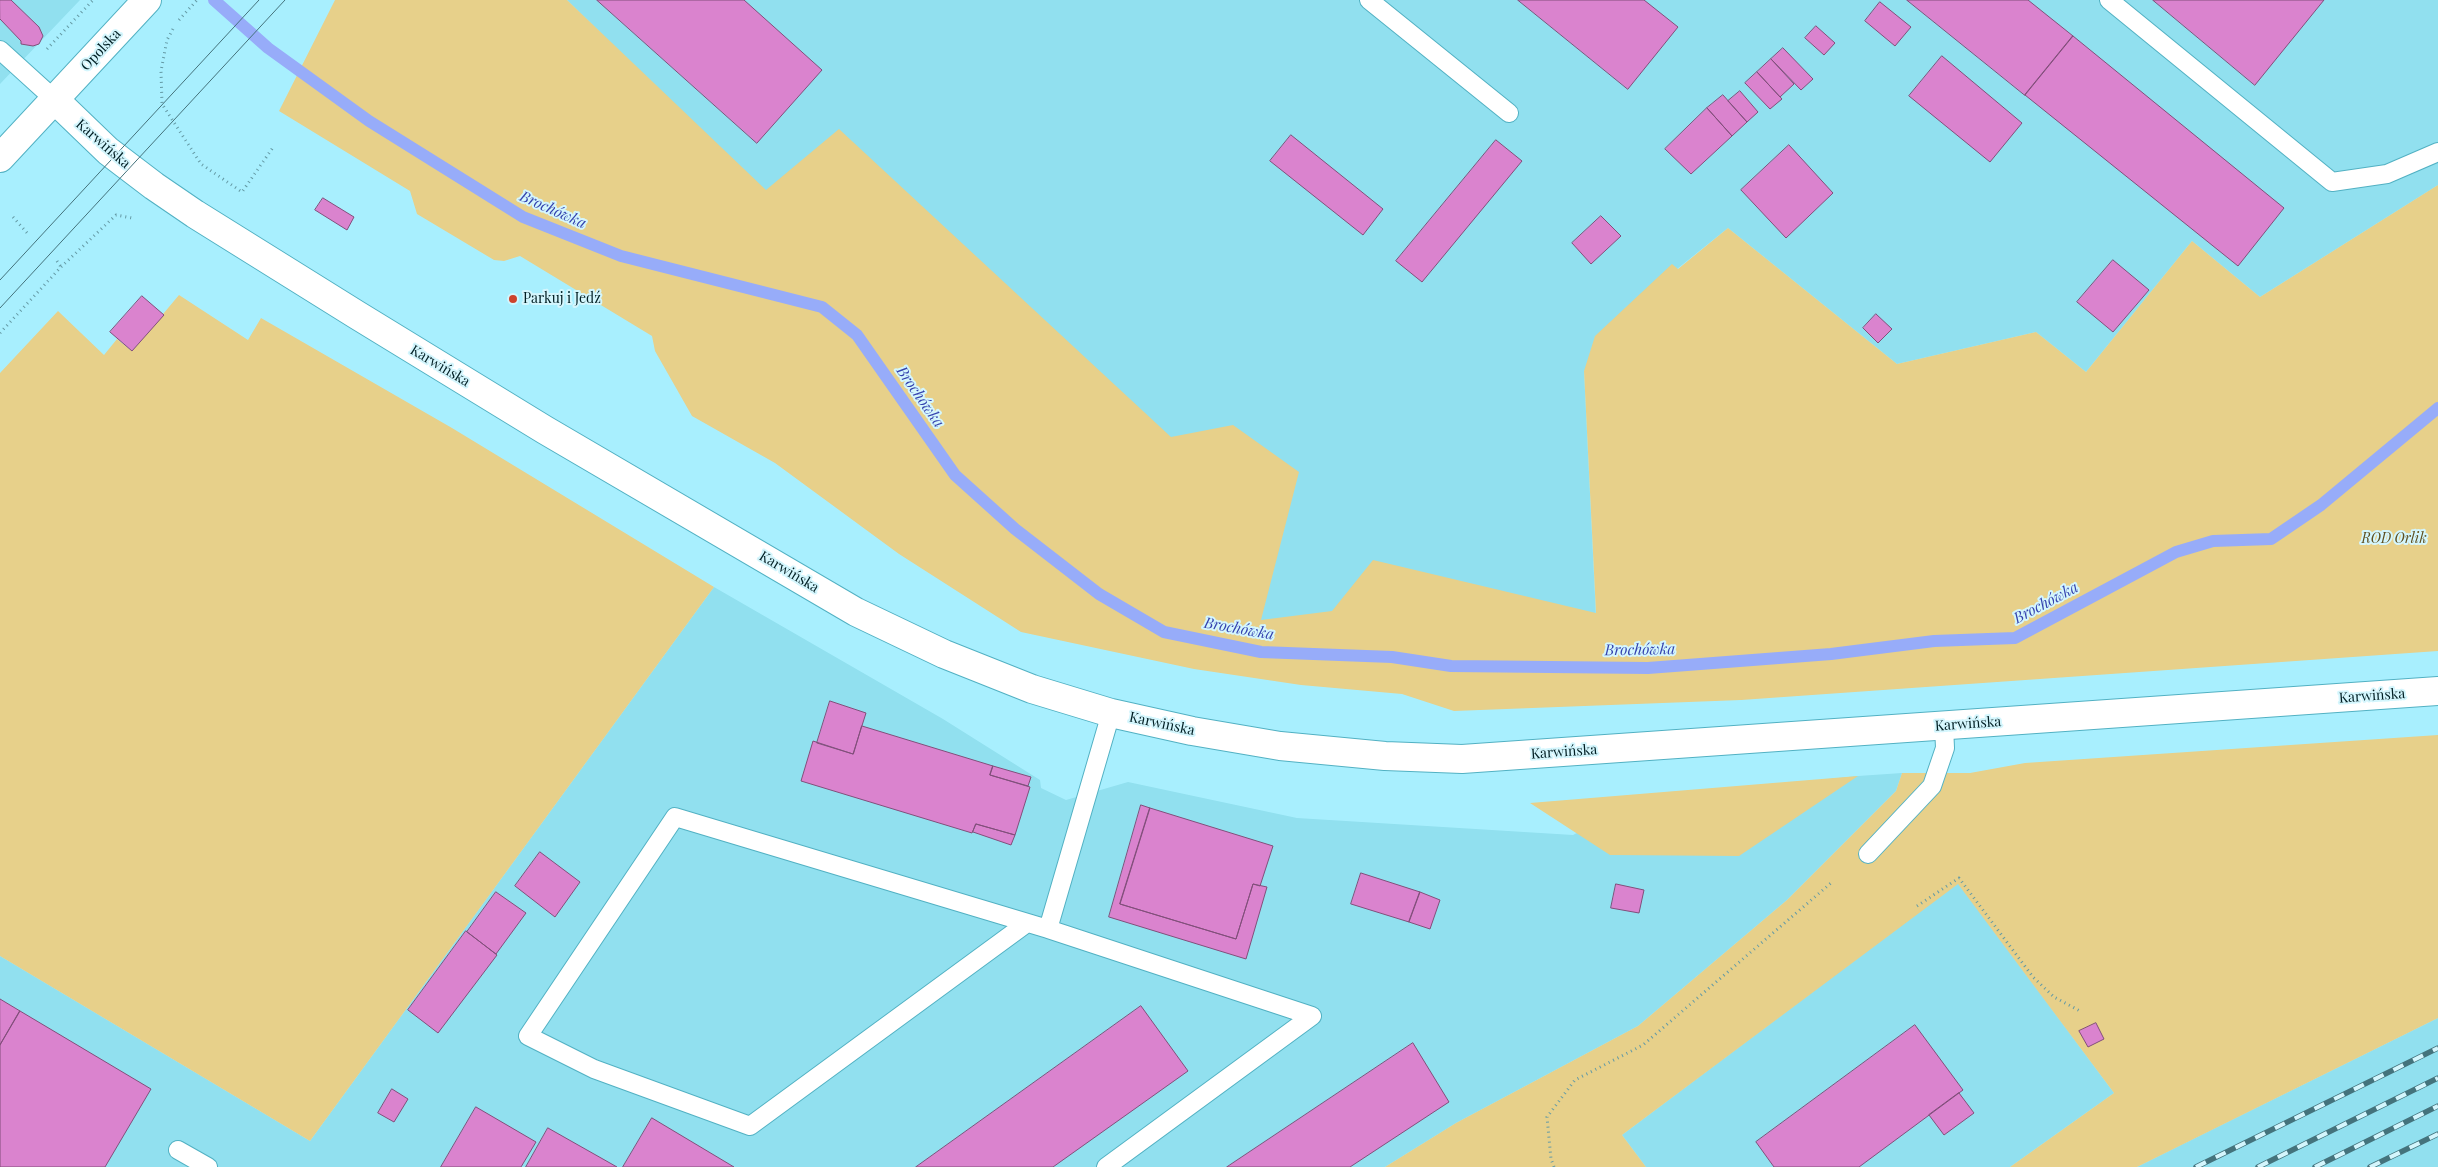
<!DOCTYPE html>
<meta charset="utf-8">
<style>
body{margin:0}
canvas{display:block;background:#a8effe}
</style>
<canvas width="2438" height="1167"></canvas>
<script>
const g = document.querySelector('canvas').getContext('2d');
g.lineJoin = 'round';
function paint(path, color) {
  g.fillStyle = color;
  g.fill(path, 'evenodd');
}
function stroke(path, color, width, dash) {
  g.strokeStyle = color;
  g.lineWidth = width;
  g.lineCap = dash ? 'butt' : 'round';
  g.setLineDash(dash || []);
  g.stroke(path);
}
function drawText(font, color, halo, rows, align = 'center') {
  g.font = font + ' "Playfair Display",serif';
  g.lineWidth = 4;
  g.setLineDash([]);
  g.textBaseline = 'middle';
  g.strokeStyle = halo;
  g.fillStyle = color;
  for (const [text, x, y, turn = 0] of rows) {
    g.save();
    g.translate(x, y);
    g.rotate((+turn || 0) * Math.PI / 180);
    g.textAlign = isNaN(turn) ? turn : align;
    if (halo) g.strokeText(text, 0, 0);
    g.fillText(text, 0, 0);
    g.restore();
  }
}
paint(new Path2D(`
 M0,0h80l-80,84z
 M567,0h1871v185l-178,112 -68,-56 -106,131 -50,-40 -139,32 -169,-136 -51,41 -5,-4 -88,106 14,287 -392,-36z
 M714,587l229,132 97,61 1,8 25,12 62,-18 169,36 276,17 70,-37 215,-22 44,-3 -6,18 -109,109 -149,126 -182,97 -71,44h-1385v-211l310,185z
 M1958,883l156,210 -104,74h-364l-24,-32z
 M2438,1018v149h-301l32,-16z`), '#91e0ef');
paint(new Path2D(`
 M335,0h232l199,190 73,-61 332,308 62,-12 66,47 -38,148 71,-9 41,-51 223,53 -12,-242 11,-35 77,-72 6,5 50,-41 169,136 139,-32 50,40 106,-131 68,56 178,-112v466l-697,49 -287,11 -52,-17 -101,-9 -107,-16 -173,-37 -122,-78 -124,-91 -83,-47 -37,-65 -3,-15 -132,-80 -16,5 -10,-1 -77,-46 -7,-23 -131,-80z
 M179,295l69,45 13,-22 191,110 262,159 -404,554 -310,-185v-583l58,-62 46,44 13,-16 15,12z
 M2438,735v283l-301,149h-127l104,-74 -156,-209 -336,251 24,32h-261l71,-44 182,-97 149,-126 109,-109 6,-18h68l55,-10z
 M1858,776l-119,80 -129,-1 -80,-52z`), '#e7d08a');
stroke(new Path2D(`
 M214,0l54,48 101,73 154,96 98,39 201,51 35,28 98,140 60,54 84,65 65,38 97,20 131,5 59,9 197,2 183,-14 103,-13 81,-3 161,-86 37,-11 58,-2 50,-34 117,-97`), '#97acf9', 12);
const building = new Path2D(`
 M0,0h11l28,27 4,9 -4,8 -6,2 -12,-2v-3l-21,-22z
 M597,0h147l78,70 -65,73z
 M1518,0h126l34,27 -50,62z
 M1907,0h121l45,36 -48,59z
 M2153,0h171l-69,85z
 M1880,2l31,25 -16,19 -30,-25z
 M1816,26l19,17 -11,12 -19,-17z
 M2073,36l211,172 -46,58 -213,-171z
 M1783,48l30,31 -12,11 -30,-31z
 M1942,56l80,67 -32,39 -81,-66z
 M1771,59l23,25 -14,13 -23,-25z
 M1757,72l25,27 -12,10 -25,-26z
 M1740,91l18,21 -11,10 -19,-21z
 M1723,95l24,27 -15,14 -25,-28z
 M1707,108l25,28 -41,38 -26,-25z
 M1291,135l92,74 -20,26 -93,-74z
 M1496,140l26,21 -100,121 -26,-21z
 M1789,145l44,48 -47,45 -45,-48z
 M323,198l31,19 -7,13 -32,-20z
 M1601,216l20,20 -30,28 -19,-21z
 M2113,260l36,30 -36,42 -36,-30z
 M142,296l22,19 -32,36 -22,-19z
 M1876,314l16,15 -14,14 -15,-15z
 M830,701l36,12 -13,41 -36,-11z
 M862,726l131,40 -3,9 40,12 -15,48 -39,-11 -4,9 -171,-52 12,-40 40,13z
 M993,766l38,11 -3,9 -38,-11z
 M1141,805l9,3 -30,96 116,35 17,-55 14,3 -21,72 -137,-42z
 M1150,808l123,38 -13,40 -7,-2 -17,55 -116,-35z
 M976,824l39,11 -4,10 -38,-13z
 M540,852l40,30 -25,35 -40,-31z
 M1361,873l59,19 -11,30 -58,-18z
 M1616,884l28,6 -5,23 -28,-5z
 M496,892l30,21 -30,41 -29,-22z
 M1420,892l20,8 -10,29 -21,-7z
 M466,931l31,24 -59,78 -30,-23z
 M0,999l20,12 -20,34z
 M1141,1006l47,65 -135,96h-137z
 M20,1011l131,78 -46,78h-105v-122z
 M2096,1023l8,16 -16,8 -9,-16z
 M1915,1025l48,65 -104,77h-85l-18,-25z
 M1413,1043l36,59 -99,65h-123z
 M392,1089l16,10 -14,23 -16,-9z
 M1959,1093l15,20 -30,22 -15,-20z
 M476,1107l60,35 -15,25h-80z
 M652,1118l82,49h-111z
 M548,1128l69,39h-91z`);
paint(building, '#da83ce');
stroke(building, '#824f7b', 1);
const lane = new Path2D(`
 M1369,0l140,113
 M2109,0l223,182 55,-8 51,-22
 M0,50l54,49
 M1868,854l64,-68 13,-38 -1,-22
 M1027,923l-277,203 -156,-57 -66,-33 147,-219 373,112 63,-216
 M1048,929l264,87 -206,151
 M178,1150l30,17`);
const secondary = new Path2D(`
 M54,99l54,52 46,35 41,28 162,101 188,115 311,182 88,42 88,35 79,24 81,18 88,15 105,10 77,3 976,-68`);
const primary = new Path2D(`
 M0,158l147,-158`);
stroke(lane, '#52b1c3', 20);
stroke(secondary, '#52b1c3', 30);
stroke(primary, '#52b1c3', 30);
stroke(new Path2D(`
 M179,20l18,-20
 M173,29l-6,11 -6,31 1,33 39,60 41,28 32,-46
 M47,49l46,-49
 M13,217l16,18
 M57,261l4,6
 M0,333l61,-66 55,-52 16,3
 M1917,906l42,-28 74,99 21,20 26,14
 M1554,1167l-3,-8 -4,-42 28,-37 68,-35 188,-162`), '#649aa5', 3, [1, 4]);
stroke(lane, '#fff', 18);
stroke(secondary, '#fff', 28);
stroke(primary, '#fff', 28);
stroke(new Path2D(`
 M0,280l259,-280
 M0,308l285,-308`), '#44737c', 1);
const rail = new Path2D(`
 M2196,1167l242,-119
 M2258,1167l180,-89
 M2315,1167l123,-61
 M2370,1167l68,-33`);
stroke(rail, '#44737c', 5.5);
stroke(rail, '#d4f6fd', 4, [11]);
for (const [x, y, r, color] of [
 [513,299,5,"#cd422c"]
]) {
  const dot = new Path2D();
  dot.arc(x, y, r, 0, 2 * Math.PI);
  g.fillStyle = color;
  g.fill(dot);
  stroke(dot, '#d4f6fd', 2);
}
drawText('14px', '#001e23', '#d4f6fd', [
 ["Opolska",101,50,-47],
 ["Karwińska",103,144,41],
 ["Karwińska",440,366,31],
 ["Karwińska",789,572,31],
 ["Karwińska",2372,696,-4],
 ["Karwińska",1162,724,12],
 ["Karwińska",1968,724,-4],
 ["Karwińska",1564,752,-4]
]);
drawText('14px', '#001e23', '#d4f6fd', [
 ["Parkuj i Jedź",523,299]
], 'left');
drawText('italic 14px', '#5e4f1f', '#d4f6fd', [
 ["ROD Orlik",2394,539]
]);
drawText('italic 15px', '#3442ae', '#d4f6fd', [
 ["Brochówka",553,210,24],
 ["Brochówka",920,397,55],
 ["Brochówka",2046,603,-28],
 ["Brochówka",1239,629,10],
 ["Brochówka",1640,650,-1]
]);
</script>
